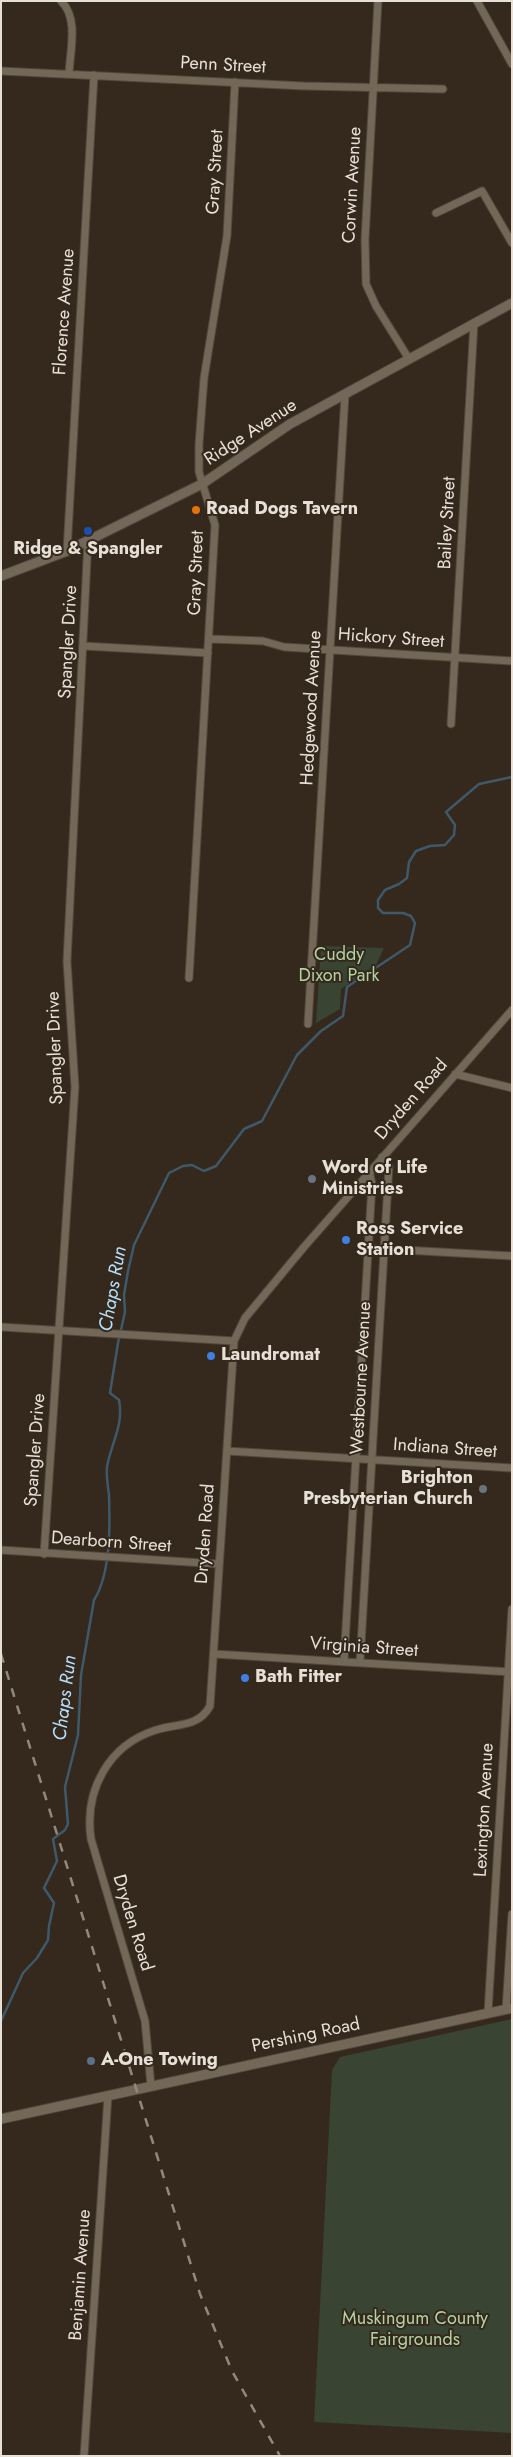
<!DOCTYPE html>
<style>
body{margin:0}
#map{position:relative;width:513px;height:2457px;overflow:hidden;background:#34291c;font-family:Jost,sans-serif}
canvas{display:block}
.frame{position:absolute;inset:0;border:2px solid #e7e0d7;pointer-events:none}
</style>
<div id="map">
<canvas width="513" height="2457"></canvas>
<div class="frame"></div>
</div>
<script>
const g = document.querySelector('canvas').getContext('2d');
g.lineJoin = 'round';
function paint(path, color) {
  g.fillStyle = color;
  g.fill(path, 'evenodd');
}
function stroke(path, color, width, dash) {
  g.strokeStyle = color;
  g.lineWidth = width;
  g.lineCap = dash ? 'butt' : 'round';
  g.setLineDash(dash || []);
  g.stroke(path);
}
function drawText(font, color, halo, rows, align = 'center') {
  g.font = font + ' Jost,sans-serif';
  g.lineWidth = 4;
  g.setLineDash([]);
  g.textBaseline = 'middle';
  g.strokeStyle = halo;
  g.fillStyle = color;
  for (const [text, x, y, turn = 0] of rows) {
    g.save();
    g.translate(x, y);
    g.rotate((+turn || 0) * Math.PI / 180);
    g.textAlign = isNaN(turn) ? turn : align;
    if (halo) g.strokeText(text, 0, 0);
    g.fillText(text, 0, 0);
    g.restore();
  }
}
paint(new Path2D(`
 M321,946l63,2 -8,17 -35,24 -1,20 -24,14z
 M512,2019v414l-198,-11 18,-352 8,-13z`), '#394433');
stroke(new Path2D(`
 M1,2021l22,-48 14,-15 11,-18 1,-14 5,-23 -10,-15 13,-27 -4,-22 12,-9 3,-6 -3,-37 13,-52 3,-60 13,-75c17,-27 16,-74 15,-105 -1,-9 -3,-19 -2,-28 4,-24 17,-41 12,-67l-9,-7 8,-50 7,-31 -1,-17 4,-24 6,-26 35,-72 14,-7 9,-1 12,6 12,-5 28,-37 18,-8 35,-66 24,-24 22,-15 4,-29 63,-42 5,-22 -4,-7 -8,-3h-20l-5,-5v-8l7,-10 14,-6 8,-6 2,-16 7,-11 14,-5 15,-1 9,-10 1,-10 -9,-13 33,-28 33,-7`), '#3f596a', 2.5);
const minor = new Path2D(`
 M61,1c18,17 9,50 8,73
 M378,1l-13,238 1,45 10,22 33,53
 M477,1l35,63
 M1,71l303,15 139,3
 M436,213l46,-22 30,52
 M67,551l27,-476
 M210,639l53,2 21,6 228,14
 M84,646l124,7
 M451,724l23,-401
 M189,978l26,-453 -16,-53v-28l5,-66 23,-142 8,-154
 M308,1024l37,-629
 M455,1074l57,14
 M368,1248l144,8
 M1,1327l233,14
 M227,1451l285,17
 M1,1550l218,14
 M44,1554l31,-467 -8,-126 21,-421
 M214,1654l297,18
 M344,1661l28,-477 -3,-13
 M360,1662l29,-496 -7,-9
 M506,2010l6,-96
 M488,2013l24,-404
 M151,2086l-6,-65 -54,-182c-7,-48 17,-94 65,-109 21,-7 42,-2 54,-24l24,-365 11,-23 59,-71 208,-237
 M84,2456l24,-360`);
const tertiary = new Path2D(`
 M1,576l66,-25 135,-67 88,-60 222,-121
 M1,2119l511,-111`);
stroke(minor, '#50483c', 9);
stroke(tertiary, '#50483c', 11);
stroke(minor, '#736758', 7);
stroke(tertiary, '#736758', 9);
stroke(new Path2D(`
 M1,1654l199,640 32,77 48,85`), '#92897e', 2.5, [9, 9]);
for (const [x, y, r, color] of [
 [196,510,5,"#e8710a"],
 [88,531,5,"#1a4fb4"],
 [312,1179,5,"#6b7280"],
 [346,1240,5,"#3f7fe0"],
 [211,1356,5,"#3f7fe0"],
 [483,1489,5,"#6b7280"],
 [245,1678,5,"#3f7fe0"],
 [91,2061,5,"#5c6f8a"]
]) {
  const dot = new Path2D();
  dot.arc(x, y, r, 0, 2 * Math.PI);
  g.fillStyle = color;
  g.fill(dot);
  stroke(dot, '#34291c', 2);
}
drawText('18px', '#e7e0d7', '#34291c', [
 ["Penn Street",223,66,3],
 ["Gray Street",216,172,-87],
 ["Corwin Avenue",353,185,-87],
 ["Florence Avenue",65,312,-86],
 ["Ridge Avenue",251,433,-33],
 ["Bailey Street",448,523,-87],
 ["Gray Street",197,573,-88],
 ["Hickory Street",391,639,4],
 ["Spangler Drive",69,642,-87],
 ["Hedgewood Avenue",312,708,-87],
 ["Spangler Drive",56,1048,-92],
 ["Dryden Road",412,1100,-49],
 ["Westbourne Avenue",362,1378,-87],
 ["Indiana Street",445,1449,4],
 ["Spangler Drive",36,1450,-86],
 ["Dryden Road",206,1534,-86],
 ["Dearborn Street",111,1543,4],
 ["Virginia Street",364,1648,4],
 ["Lexington Avenue",485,1810,-87],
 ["Dryden Road",132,1923,73],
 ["Pershing Road",306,2036,-12],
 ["Benjamin Avenue",81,2275,-86]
]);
drawText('bold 18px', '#e7e0d7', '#34291c', [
 ["Road Dogs Tavern",206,510],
 ["Ridge & Spangler",88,550,"center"],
 ["Word of Life",322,1169],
 ["Ministries",322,1190],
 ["Ross Service",356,1230],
 ["Station",356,1251],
 ["Laundromat",221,1356],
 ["Brighton",473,1479,"right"],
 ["Presbyterian Church",473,1500,"right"],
 ["Bath Fitter",255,1678],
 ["A-One Towing",101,2061]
], 'left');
drawText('18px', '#b3d2a3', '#34291c', [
 ["Cuddy",339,956],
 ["Dixon Park",339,977],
 ["Muskingum County",415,2320],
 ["Fairgrounds",415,2341]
]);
drawText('italic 19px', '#b6defb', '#34291c', [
 ["Chaps Run",114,1289,-80],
 ["Chaps Run",66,1698,-83]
]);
</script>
